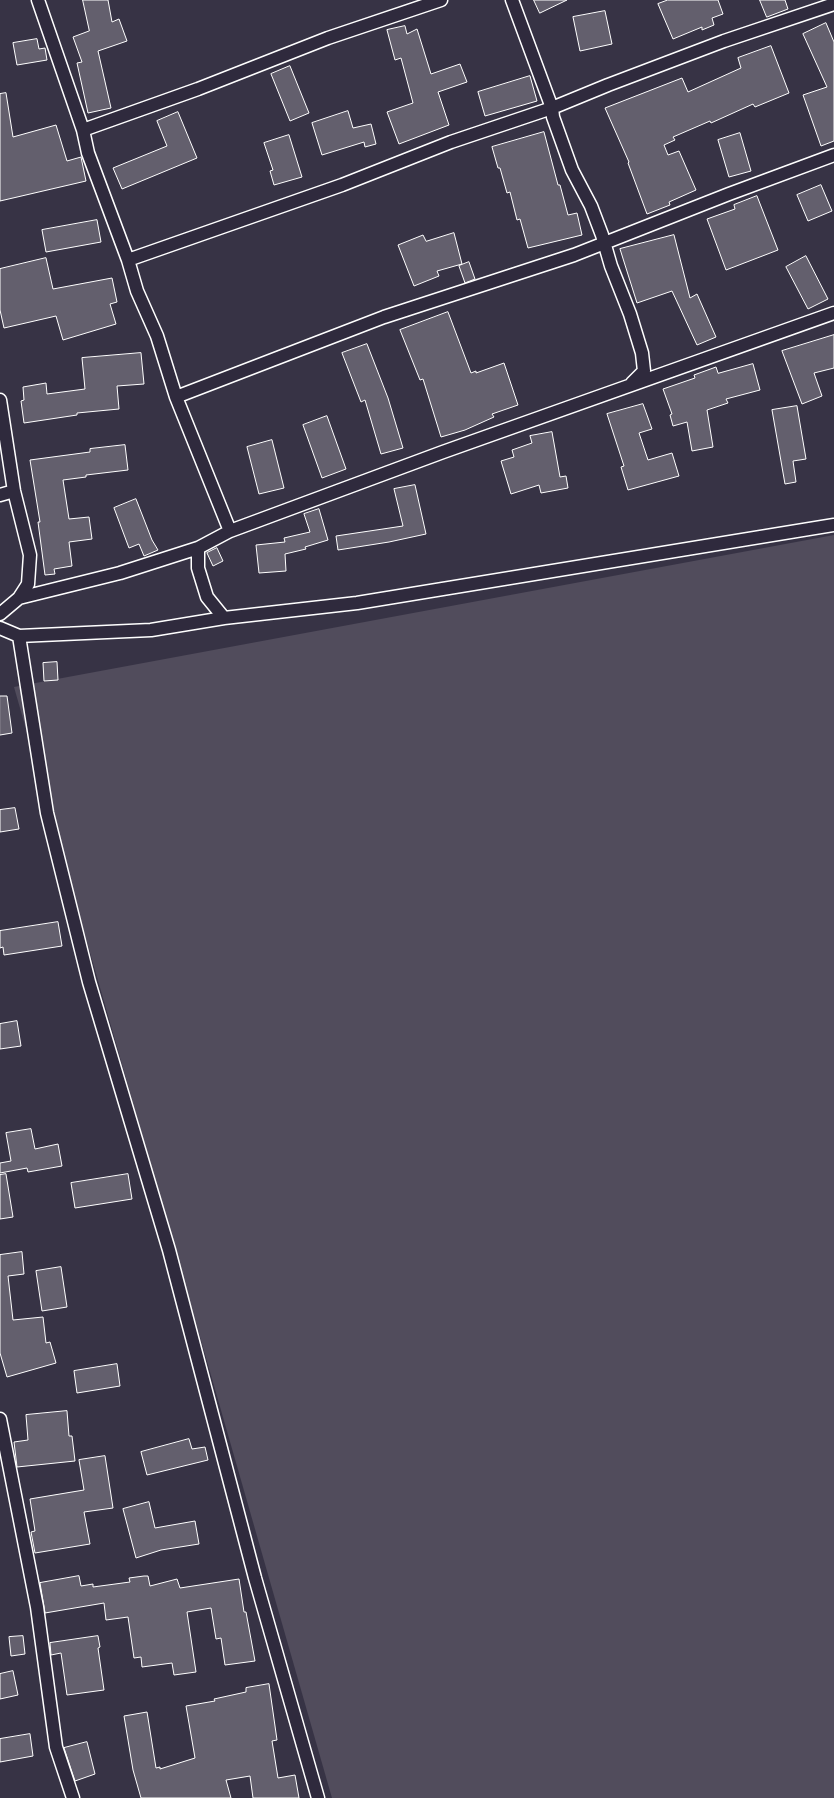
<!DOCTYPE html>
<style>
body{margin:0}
canvas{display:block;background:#373345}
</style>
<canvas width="834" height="1798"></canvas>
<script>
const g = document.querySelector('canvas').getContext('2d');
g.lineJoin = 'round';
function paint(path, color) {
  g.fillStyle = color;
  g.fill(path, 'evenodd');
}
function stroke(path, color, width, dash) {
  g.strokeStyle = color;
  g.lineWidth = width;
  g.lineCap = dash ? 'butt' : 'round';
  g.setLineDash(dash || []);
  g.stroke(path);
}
paint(new Path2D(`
 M834,535v1263h-502l-318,-1111z`), '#514c5c');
const building = new Path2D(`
 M83,0h25l4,22 7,-3 8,22 -29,10 13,57 -23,5 -11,-50 5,-1 -9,-25 16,-6z
 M534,0h33l-27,13z
 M668,0h50l5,14 -11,4 2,7 -12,5v-3l-29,12 -15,-35z
 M760,0h25l3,9 -21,8z
 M605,11l7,33 -32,7 -7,-34z
 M826,23l8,19v99l-13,5 -18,-51 24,-8 -24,-53z
 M405,26l2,8 10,-5 14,45 29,-10 7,18 -29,10 11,33 -50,19 -12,-32 26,-9 -12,-45 -6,2 -8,-30z
 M37,39l2,10 6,-1 2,12 -30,5 -4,-22z
 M771,46l18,47 -34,14 -2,-3 -42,19 -1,-2 -37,16 2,3 -11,5 4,10 11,-4 17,39 -27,12 1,3 -23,9 -19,-51 1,-1 -24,-54 77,-30 6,14 53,-24 -3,-10z
 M290,66l19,47 -19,8 -19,-47z
 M530,76l7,25 -52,15 -7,-24z
 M6,93l7,44 43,-12 11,36 14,-4 5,24 -86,20v-107z
 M348,111l5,17 18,-4 5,20 -11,3 -1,-5 -42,13 -10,-32z
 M178,112l19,46 -75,31 -9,-21 54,-22 -10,-25z
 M544,132l14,53h2l8,30 9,-2 5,22 -54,13 -8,-29 -3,1 -7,-28 -3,1 -7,-25h-2l-6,-21z
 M740,133l11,38 -22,6 -11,-37z
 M289,135l13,42 -28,8 -4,-14 3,-1 -9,-27z
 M821,185l11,26 -24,10 -11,-26z
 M757,196l21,54 -52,20 -19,-51 28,-10 -1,-4z
 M97,220l4,22 -55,10 -4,-22z
 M454,233l8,31 -25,7 2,5 -25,10 -16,-41 25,-10 3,6z
 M674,235l16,63 7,-4 19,43 -19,8 -25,-54 -35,12 -17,-54z
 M806,256l22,43 -20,10 -22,-42z
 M46,258l7,31 59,-11 5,24 -7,2 6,20 -53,16 -7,-24 -52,12 -4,-18v-41z
 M469,262l6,17 -10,4 -6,-17z
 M448,312l23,61 5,-2v2l28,-10 14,42 -26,9 2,3 -29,13 -24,7 -18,-58 -3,1 -20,-50z
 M834,335v33l-20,5 8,23 -20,8 -20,-53z
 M367,344l21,54 15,50 -22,6 -16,-54 -4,2 -19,-49z
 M141,353l3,31 -27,2 2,23 -42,4v2l-53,8 -3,-22 3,-1 -1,-13 23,-4 1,11 38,-5 -3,-31z
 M753,364l7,26 -34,9 2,4 -21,7 6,37 -21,4 -5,-29 -14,4 -3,-11 2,-1 -9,-25 32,-11 -1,-3 22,-8 2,6z
 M643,404l9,25 -13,4 9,27 24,-7 7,23 -51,14 -7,-23 3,-1 -17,-52z
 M797,406l9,53 -13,2 3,21 -11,2 -13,-74z
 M327,416l19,53 -24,9 -19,-53z
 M552,432l8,45 6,-1 2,12 -27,5 -2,-8 -28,9 -10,-33 13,-4 -2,-7 20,-7 -2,-7z
 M272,440l12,48 -25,6 -12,-47z
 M125,445l3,25 -42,5v2l-23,3 6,39 20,-2 3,22 -23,3 3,24 -18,3 1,5 -10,1 -7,-53h2l-10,-62 60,-8v-3z
 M415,485l11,49 -37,8 -51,8 -2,-14 67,-10 -9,-37z
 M136,499l16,41 6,10 -14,6 -5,-12 -10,4 -15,-40z
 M319,509l9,31 -23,7 1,2 -21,5 1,17 -27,2 -3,-28 29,-3 -1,-4 26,-6 -6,-18z
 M217,548l6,13 -10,5 -6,-13z
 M57,662l1,18 -14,1 -1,-18z
 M0,696h7l5,37 -12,2z
 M15,808l4,21 -19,3v-22z
 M58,922l4,24 -58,9 -1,-8 -3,1v-17z
 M17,1021l4,25 -21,3v-25z
 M31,1129l4,20 23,-5 4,22 -34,6 -1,-4 -27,5v-10l11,-2 -5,-28z
 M6,1174l7,43 -13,2v-44z
 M128,1174l4,25 -57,9 -4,-25z
 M22,1252l2,22 -16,2 5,44 30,-3 3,26 4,-1 6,21 -49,14 -7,-24v-98z
 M61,1267l6,40 -25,4 -6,-40z
 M117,1364l3,22 -43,7 -3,-22z
 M67,1411l2,25h3l3,25 -58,6 -3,-25 14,-2 -2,-25z
 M189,1439l3,10 13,-2 3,13 -61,15 -6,-23z
 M105,1456l8,52 -29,4 6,32 -55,9 -4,-21 4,-1 -5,-32 54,-9 -5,-30z
 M149,1502l6,26 40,-7 4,23 -38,6 -25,8 -13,-49z
 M79,1576l2,10 12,-2v3l37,-5 -1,-4 15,-2h4l2,10 27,-7 3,9 59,-9 5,33h2l9,49 -30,4 -4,-27 -5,1 -5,-31 -24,4 9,60 -22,3 -2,-12 -30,4 -1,-10 -7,1 -6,-41 -22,3 -2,-17 -59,10 -5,-30z
 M23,1636l2,18 -14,2 -2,-19z
 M98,1636l2,11 -2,1 6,42 -37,5 -6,-42 -10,2 -1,-12z
 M13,1671l5,24 -18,4v-25z
 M269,1684l8,56 -5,1 6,37 17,-3 4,23h-46l-3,-22 -24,4 5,18h-90l-8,-28 -9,-54 23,-4 9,56 4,-1v2l35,-11 -9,-52 29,-5 -1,-2 32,-7v-4z
 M30,1734l3,22 -33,6v-23z
 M87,1742l8,32 -20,7 -11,-33z`);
paint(building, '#635f6d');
stroke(building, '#fff', 1);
const street = new Path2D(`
 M38,0l45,130 5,23 40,107 9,31 20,45 19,61 54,134
 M512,0l40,108 1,9 19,53 19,36 11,29 9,31 19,48 12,39 2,18 -12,12
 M83,130l115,-41 130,-51 113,-38
 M128,260l214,-75 109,-43 101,-34 56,-23 116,-44 110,-37
 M176,397l208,-80 190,-62 155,-61 105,-39
 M0,400l14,91 16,64 -2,29 -9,14 -19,16
 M0,495l14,-4
 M198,548v20l9,29 17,21
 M19,598l101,-25 78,-25 32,-17 213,-79 391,-139
 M0,628l19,8 132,-6 73,-12 133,-15 477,-78
 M19,636l28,177 42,169 80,268 86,328 63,220
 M0,1419l37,188 19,140 17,51`);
stroke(street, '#fff', 15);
stroke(street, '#2f2a3d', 12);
</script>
